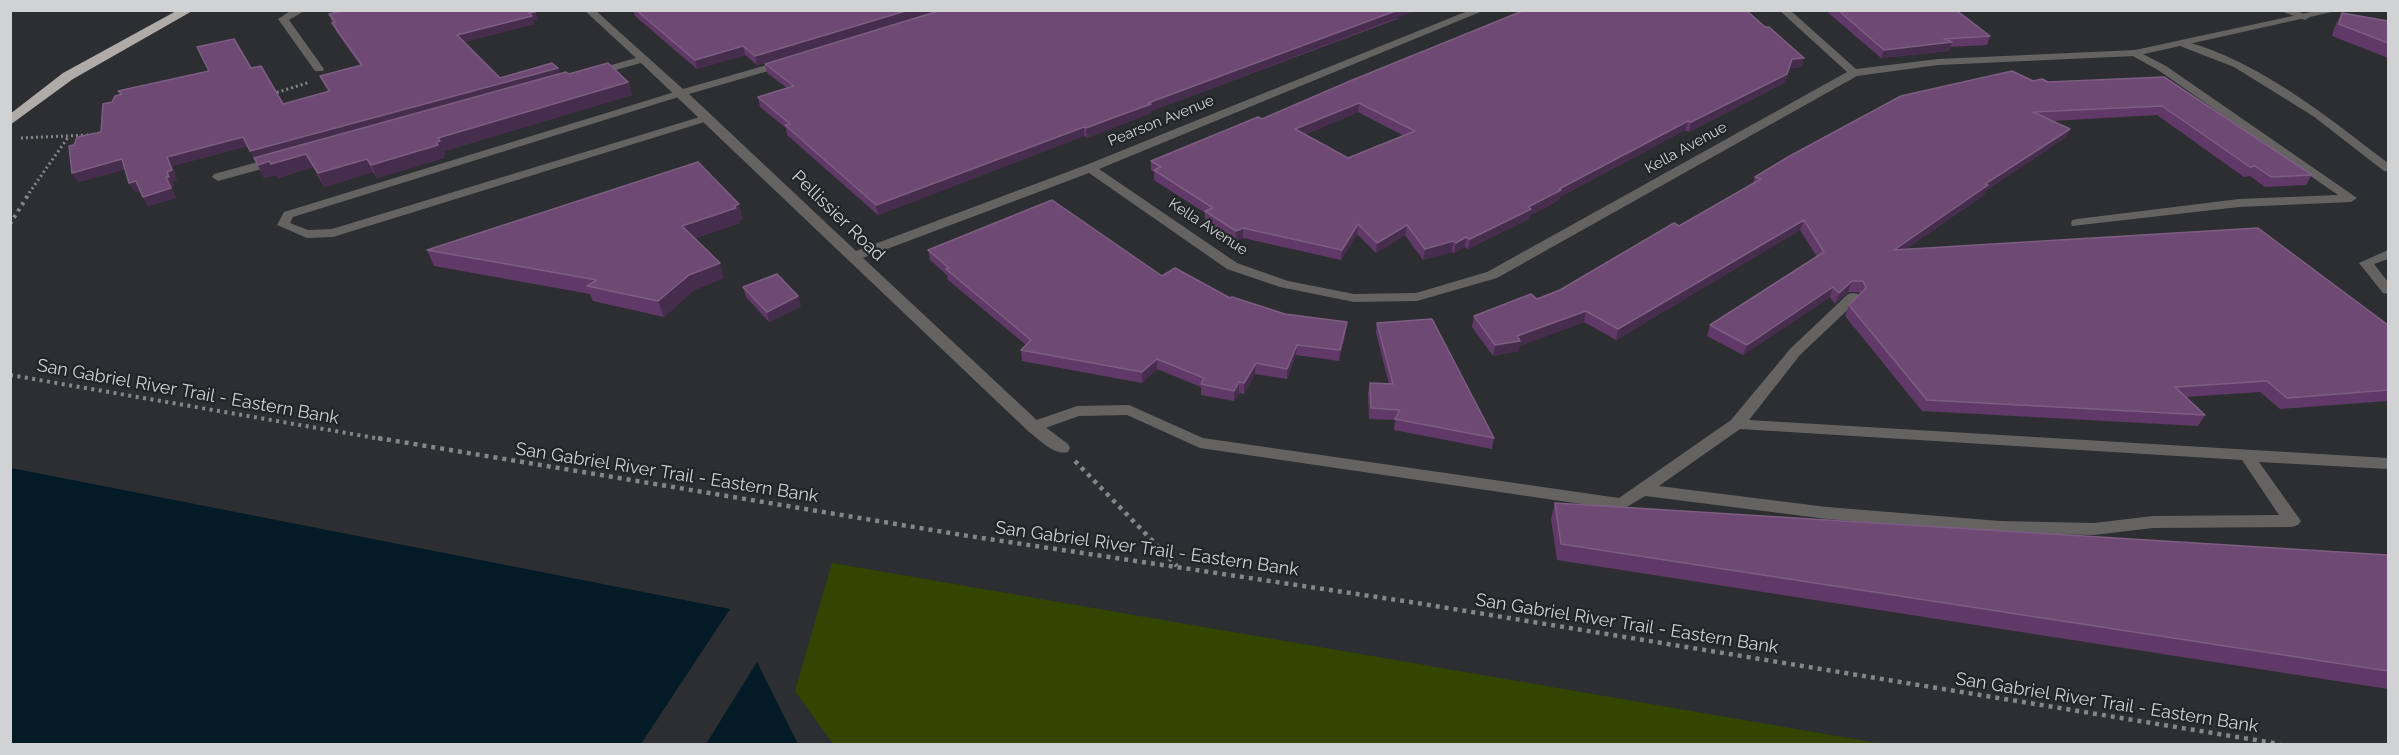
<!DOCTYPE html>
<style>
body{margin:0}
#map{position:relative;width:2399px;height:755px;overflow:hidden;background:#2c2e31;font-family:Raleway,sans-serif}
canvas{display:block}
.frame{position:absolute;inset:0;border:12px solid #d0d2d3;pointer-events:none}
</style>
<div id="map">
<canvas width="2399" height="755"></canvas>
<div class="frame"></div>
</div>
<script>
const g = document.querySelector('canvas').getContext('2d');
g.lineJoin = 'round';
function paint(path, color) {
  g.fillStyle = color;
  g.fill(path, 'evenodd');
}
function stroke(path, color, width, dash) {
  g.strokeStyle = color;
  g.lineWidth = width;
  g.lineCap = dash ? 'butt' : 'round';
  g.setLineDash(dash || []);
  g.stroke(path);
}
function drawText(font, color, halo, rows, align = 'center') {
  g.font = font + ' Raleway,sans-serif';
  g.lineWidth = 4.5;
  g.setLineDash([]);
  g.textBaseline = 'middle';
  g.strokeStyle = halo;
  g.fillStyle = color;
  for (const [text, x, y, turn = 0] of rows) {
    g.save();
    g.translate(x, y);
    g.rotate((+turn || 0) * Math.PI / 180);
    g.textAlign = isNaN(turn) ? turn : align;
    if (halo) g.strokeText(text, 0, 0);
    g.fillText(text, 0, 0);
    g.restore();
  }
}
paint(new Path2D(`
 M832,563l1051,181h-1050l-38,-53z`), '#344502');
paint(new Path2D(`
 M11,468l719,141 -89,135h-630z
 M757,662l41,82h-92z`), '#021b26');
stroke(new Path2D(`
 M272,94l38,-12
 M21,138l68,-3
 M29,193l40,-57`), '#848688', 3, [2, 3]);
stroke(new Path2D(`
 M10,224l20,-32
 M10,375l377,65`), '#848688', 4, [3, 4.5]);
stroke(new Path2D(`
 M378,438l584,97 455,68 863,141
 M1075,461l102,105`), '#848688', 4.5, [4, 5]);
paint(new Path2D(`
 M2278,10h17l15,7 -5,3z
 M2184,41c77,21 142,75 204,122v8h-4l-71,-55 -79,-49 -54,-21 -1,-2z
 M2135,50l31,16 191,132 -6,4 -112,5 -167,19 -1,-3 1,-3 5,-1 162,-20 99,-4 -180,-125 -27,-15 -1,-2z
 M681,90l5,3 -1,2 -392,122 -3,6 18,7 24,-1 371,-113h8v4l-378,117 -26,1 -30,-13 7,-13z
 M2388,250v9l-14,5 14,18v12l-5,-1 -24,-30z
 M1853,293l5,1 2,3 -2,3 -58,55 -51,65 639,38v11l-129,-7 42,59 -3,4 -6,2 -139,1 -59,7 -94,-2 -173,-14 -182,-23 -23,14 -422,-62 -73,-33 -48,1 -45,16 -8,-5 2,-4 49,-17 52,-1 74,33 416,60 112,-78 59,-71 58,-55zM1740,429l502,31 37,55 -126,1 -59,7 -94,-2 -173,-14 -168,-21z`), '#646362');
paint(new Path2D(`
 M292,10h14l-17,10 35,49 -1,2h-8l-37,-52z
 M584,10h11l88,79 98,-28h8v4l-100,29 167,157 230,-86 384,-155h15l-386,159 138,94 51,18 66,13 62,-1 71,-21 360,-200 -68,-62h11l66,59 82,-10 197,-9 185,-40h21l-206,46 -197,9 -81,11 -360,202 -80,23 -63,1 -74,-15 -53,-18 -138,-96 -226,85 177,165 28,21 2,4 -2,4c-14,4 -29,-13 -40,-21l-387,-368 -47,13 -4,-1v-4l46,-13z
 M276,157l4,1v6l-62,17 -6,-4 2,-3z`), '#646362');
paint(new Path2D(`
 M178,10h16l-121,69 -63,46v-11l53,-41z`), '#afaba9');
paint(new Path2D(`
 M631,10h308l-182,55 -12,-10 -48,14 -62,-53 -1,-3z
 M1825,10h131l34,26 -3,9 -37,2 -1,4 -68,7z
 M535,12l3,8 -5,1 1,3 -70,18 36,36 58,-10 2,6h9l59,8 4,13 -188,56 1,3 -2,1 1,3 -67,20 -4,-6 -49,15 -11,-20 -35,11 -2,-3 -12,3 -16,-32 -76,20 5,14 -5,1 2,5 -3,1 5,11 -28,8 -8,-15 -5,1 -10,-23 -47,13 -6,-9 2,-28 27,-13 11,-30 8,-7 -2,-4 133,-23 32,36 45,-12 -8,-16 40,-11 -24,-34 -7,-17z
 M2342,13l46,8v37l-56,-22 3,-10z
 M1400,18l-249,93v2l-41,16 -23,9 -3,-2 -206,79 -91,-80 -1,-7 -26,-21 -2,-10 29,-9 -20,-15 -2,-9z
 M1765,27l39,31 -3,9 -11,1 -6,15 -95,49 -4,-2 -125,67 -1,3 -30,16v3l-61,30 -3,-2 -11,6 -2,-1 -29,8 -18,-25 -29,18 -19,-19 -16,26 -98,-22 -7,3 -31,-20v-8l-51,-33v-8l-3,-2v-9l111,-42zM1358,112l46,24 -56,22 -44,-23z
 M2164,77l148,98 -6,10 -41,2 -15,-11 -6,1 -87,-62 -105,6 18,8 -5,9 -80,53 -1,4 -78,54 482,76v76l-108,8 -20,-17 -74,5 19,18 -7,11 -276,-15 -77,-95 4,-11 11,-11 -2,-2h-10l-13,12 -5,-7 -87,58 -36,-19 3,-11 107,-68 -17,-27 -184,110 -32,-18 -65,24 -1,5 -25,5 -21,-29 2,-11 63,-17 23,-9 119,-64 74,-43 2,-6 278,-96 15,1z
 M743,219l-4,1 1,3 -45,15 29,40 -30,12 -30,27 -71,-16 -3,-7 -156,-28 -7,-16z
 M928,250l234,26 68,22 116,34 -7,29 -43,-6 -9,24 -32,-5 -11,20 -5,-1 -5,8 -33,-6v-8l-44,-18 -15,14 -120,-22 -1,-11 5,-5 -78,-65 -1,-5 -17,-15z
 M743,287l58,19 -32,16 -23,-25z
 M1377,323l117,115 -2,11 -98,-19 1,-10 -26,-1 -1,-26 2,-10 19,1 -13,-51z
 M1555,503l833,52v134l-831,-129 -6,-41z`), '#613968');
paint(new Path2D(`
 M909,10h30l-182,55 -2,-9z
 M1398,10h20l-267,101v2l-64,25 -1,-10 62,-25z
 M535,12l3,8 -5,1 1,3 -74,19 -3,-8z
 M1952,42l-3,9 -68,7 3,-8z
 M743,46l2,9 -48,14 -2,-9z
 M1804,58l-3,9 -11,1 -6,15 -95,49 2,-10 101,-63z
 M558,68l2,8 -305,84 -5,-9z
 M628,82l4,13 -188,56 1,3 -2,1 1,3 -67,20 -6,-13 65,-23 2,-4z
 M1359,103l-1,9 -64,27 1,-10z
 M1688,121l-3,9 -125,67 -1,3 -30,16v3l-61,30 2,-10 58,-32 31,-18z
 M1084,127v9l-206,79 -2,-10z
 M2070,129l-5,9 -80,53 -1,4 -94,65 4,-10 91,-66z
 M243,137l5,9 -76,20 5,14 -5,1 2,5 -3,1 5,11 -28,8 -5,-9 23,-20 1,-5v-15z
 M306,154l7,13 -35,11 -2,-3 -12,3 -6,-13 11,-4z
 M122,159l6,10 -50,13 -6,-9z
 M367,159l6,13 -49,15 -6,-14z
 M136,181l6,9 -7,2 -6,-9z
 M739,204l4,15 -4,1 1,3 -54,18 -4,-15z
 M1804,220l-4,10 -184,110 2,-11z
 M1358,224l-1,10 -16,26 1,-10z
 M1407,225l-2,10 -29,18 1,-10z
 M1243,228v10l-7,3v-10z
 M1466,237l-1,10 -11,6 2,-10z
 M1453,241l-1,11 -29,8 2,-11z
 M720,263l4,15 -30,12 -30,27 -6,-16 31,-26z
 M1852,281l-4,11 -13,12 4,-11z
 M1833,287l-3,10 -87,58 4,-10z
 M798,296l3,10 -32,16 -2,-10z
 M1586,311l-2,11 -65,24 -1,5 -25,5 2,-11z
 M1347,322l-1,10 -7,29 1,-11z
 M1297,345l-1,10 -9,24v-10z
 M1157,359v10l-15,14v-11z
 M1256,363l-1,11 -11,20v-11z
 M1239,382v11l-5,8v-10z`), '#472d4d');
const building = new Path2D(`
 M345,10h189l1,2 -6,1 3,3 -75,19 43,43 52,-15 6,5 -308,83 -7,-14 -76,20 5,13 -5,2 2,5h-3l5,11 -28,9 -7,-16 -7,2 -7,-24 -50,14 -3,-27 5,-1 3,-8 24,-5 2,-28 9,-2 3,-6 7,-2 -4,-3 91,-20 -12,-24 37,-8 17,29 10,-2 22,38 47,-13 -10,-15 42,-11 -30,-42 3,-1 -6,-8z
 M636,10h273l-154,46 -12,-10 -48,14z
 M942,10h456l-250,93 3,1 -41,15 -24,9 -2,-1 -208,78 -91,-80 5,-1 -32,-27 36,-11 -29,-22z
 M1525,10h221l19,17h4l35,31 -12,1 -5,15 -96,48 -3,-1 -129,68 2,1 -33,17 3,2 -61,30 -4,-2 -10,6 -3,-2 -28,8 -18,-24 -30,18 -19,-19 -16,26 -99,-22 -7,3 -31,-20 8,-3 -59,-38 7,-3 -10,-6 107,-44 4,2 88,-38zM1359,103l56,28 -67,27 -53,-29z
 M1838,10h118l34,26 -46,3 8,3 -68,8z
 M2342,13l46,8v22l-49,-19z
 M608,63l20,19 -190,56 2,3 -4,1 2,3 -67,20 -4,-6 -49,14 -12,-19 -35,10 -2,-3 -11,4 -4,-7 312,-86 3,2z
 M2012,71l21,10 9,-2 6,3 116,-5 148,98 -41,2 -16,-11 -5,1 -88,-61 -129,6 37,17 -85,55 3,1 -94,65 364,-22 130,97v65l-101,8 -20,-17 -92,6 30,28 -278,-15 -78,-95 17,-17 -3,-7h-11l-13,12 -6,-6 -86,58 -37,-20 114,-73 -20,-32 -186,109 -32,-18 -69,25 3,5 -25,4 -21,-29 57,-22 6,5 23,-9 114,-67 5,3 82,-47 -6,-2 33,-20 113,-61z
 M698,162l41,42 -5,2 2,2 -54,18 38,37 -31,12 -31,26 -71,-15 10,-6 -170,-30z
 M1052,200l110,76 13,-8 55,30 2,-1 53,17 62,8 -7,28 -43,-5 -10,24 -31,-6 -12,20 -5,-1 -5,9 -33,-7 3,-6 -47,-19 -15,13 -121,-22 10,-10 -85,-71 3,-1 -21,-18z
 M777,274l21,22 -31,16 -24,-25z
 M1432,319l62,119 -99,-19 5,-9 -29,-2 -1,-25 23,1 -16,-61z
 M1555,503l833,52v116l-827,-127z`);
paint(building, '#6d4974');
stroke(building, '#7d5e82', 1.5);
drawText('15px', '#d0d2d3', '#222527', [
 ["Pearson Avenue",1161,121,-22],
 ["Kella Avenue",1686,148,-29],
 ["Kella Avenue",1208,227,33]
]);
drawText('18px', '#d0d2d3', '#222527', [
 ["Pellissier Road",838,216,44],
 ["San Gabriel River Trail - Eastern Bank",188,392,10],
 ["San Gabriel River Trail - Eastern Bank",667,473,9],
 ["San Gabriel River Trail - Eastern Bank",1147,549,8],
 ["San Gabriel River Trail - Eastern Bank",1627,624,9],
 ["San Gabriel River Trail - Eastern Bank",2107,703,9]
]);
</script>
